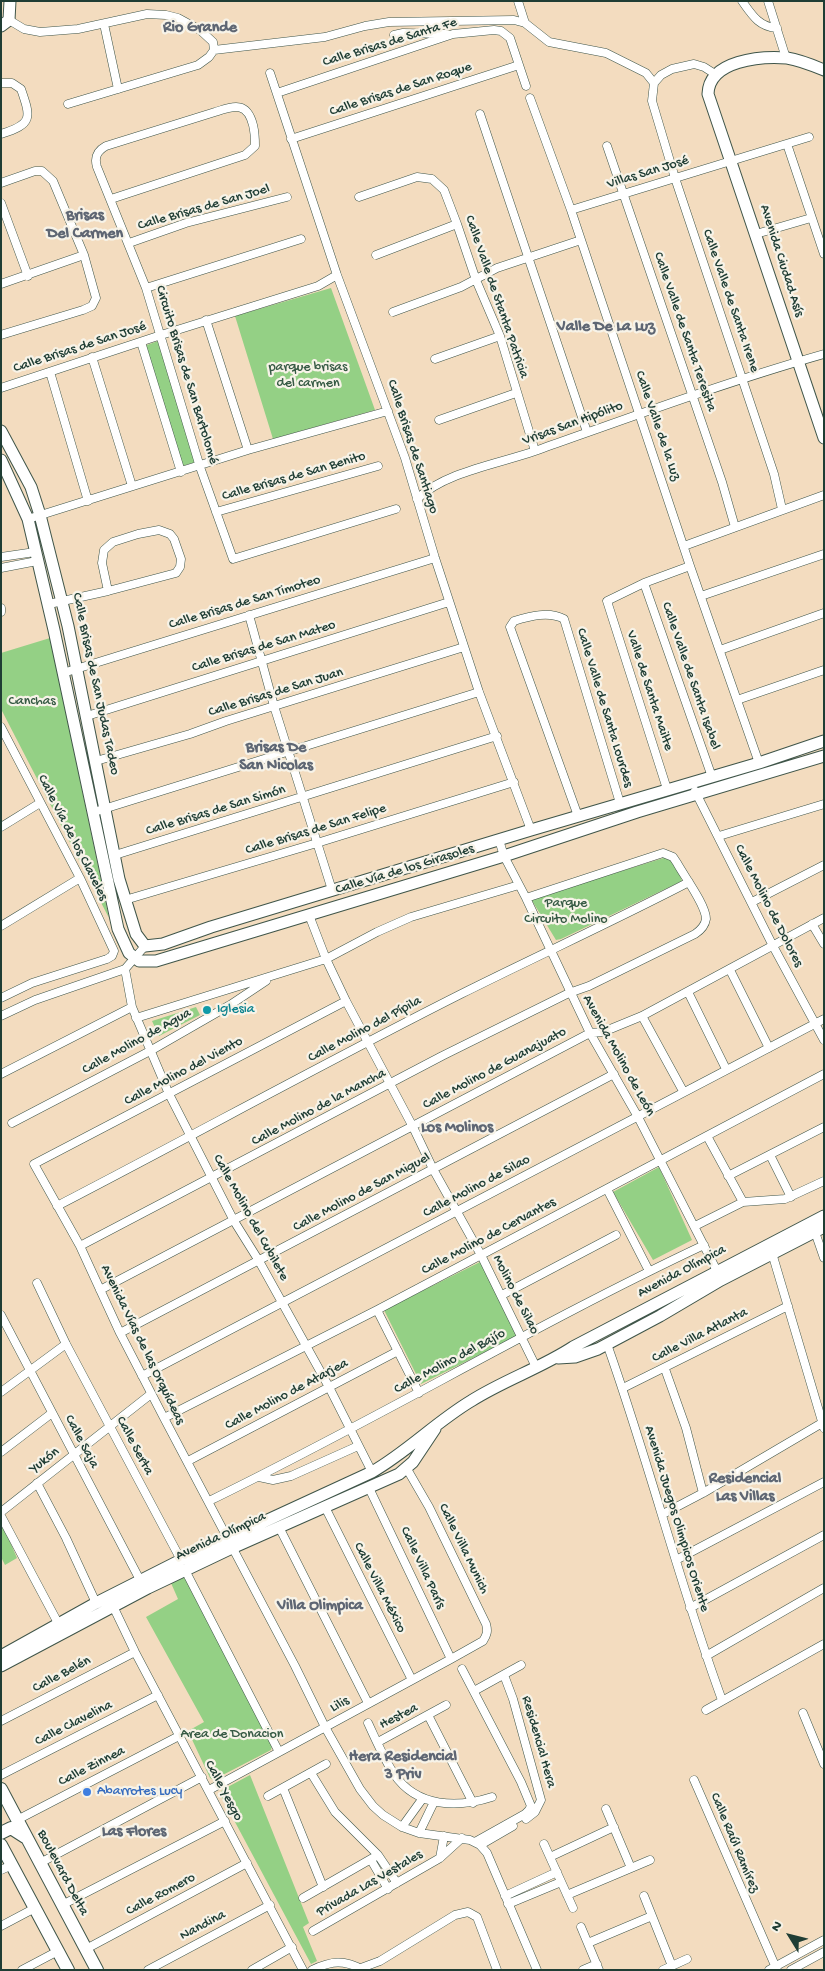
<!DOCTYPE html>
<meta charset="utf-8">
<style>
body{margin:0}
#map{position:relative;width:825px;height:1971px;overflow:hidden;background:#f3dcbf;font-family:"Gochi Hand",sans-serif}
canvas{display:block}
.frame{position:absolute;inset:0;border:2px solid #1f3d34;pointer-events:none}
.north{position:absolute;left:765px;top:1911px;width:50px;height:50px;-webkit-text-stroke:4px #f7f3e8;paint-order:stroke;rotate:306deg;font-size:14px;font-weight:700;line-height:20px;text-align:center;color:#1f3d34}
.north::after{content:'';display:block;margin:auto;width:18px;height:22px;background:#1f3d34;clip-path:polygon(50% 0,100% 100%,50% 72%,0 100%)}
</style>
<div id="map">
<canvas width="825" height="1971"></canvas>
<div class="frame"></div>
<div class="north">N</div>
</div>
<script>
const g = document.querySelector('canvas').getContext('2d');
g.lineJoin = 'round';
function paint(path, color) {
  g.fillStyle = color;
  g.fill(path, 'evenodd');
}
function stroke(path, color, width, dash) {
  g.strokeStyle = color;
  g.lineWidth = width;
  g.lineCap = dash ? 'butt' : 'round';
  g.setLineDash(dash || []);
  g.stroke(path);
}
function drawText(font, color, halo, rows, align = 'center') {
  g.font = font + ' "Gochi Hand",sans-serif';
  g.lineWidth = 4.5;
  g.setLineDash([]);
  g.textBaseline = 'middle';
  g.strokeStyle = halo;
  g.fillStyle = color;
  for (const [text, x, y, turn = 0] of rows) {
    g.save();
    g.translate(x, y);
    g.rotate((+turn || 0) * Math.PI / 180);
    g.textAlign = isNaN(turn) ? turn : align;
    if (halo) g.strokeText(text, 0, 0);
    g.fillText(text, 0, 0);
    g.restore();
  }
}
paint(new Path2D(`
 M331,288l44,122 -102,29 -38,-123z
 M158,341l38,121 -14,4 -38,-120z
 M50,638l59,280 -108,-209v-56z
 M670,856l5,5 7,20 -121,58 -5,1 -25,-41z
 M196,1007l4,8 -41,21 -7,-15z
 M659,1167l33,73 -39,20 -40,-68z
 M482,1261l37,74 -98,49 -37,-74z
 M1,1521l16,37 -12,7 -4,-8z
 M183,1577l4,4 85,165 -1,4 -58,30 -3,-2 -22,-47 16,-9 -58,-105 32,-18 -7,-16z
 M250,1775l59,148 -6,4 14,34 -6,3 -91,-170 2,-4z`), '#94d085');
const street = new Path2D(`
 M518,1l7,22
 M742,1c10,14 17,26 35,27
 M768,1l18,57
 M9,20l15,9 16,3 38,-3 69,-15 19,1 12,3 22,12 13,12 1,8 -5,7 -11,8 -130,39
 M104,24l14,65
 M394,35l9,-2 43,1
 M214,50l111,-13 40,-11 24,-4 125,-2 11,3 24,19 57,11 40,20 8,10
 M270,73l67,202 68,183 30,100 44,134 52,138
 M715,74l-11,-7 -10,-3 -22,5 -11,6 -7,8 -2,18 23,77 99,296 8,35
 M1,83h11l9,6c10,29 12,35 -20,45
 M277,93l176,-59 41,-4 7,1 9,7 16,48
 M530,98l41,112 119,356 69,197
 M480,114l107,318
 M291,139l228,-74
 M787,144l37,110
 M607,146l115,336 13,45
 M1,183l34,-12h7l11,10 31,74 12,43 -4,8 -9,4 -82,25
 M359,197l58,-20 15,2 12,11 13,34 19,56 24,56 35,115
 M111,199l134,-44 10,-9c0,-7 0,-13 -2,-21 -6,-24 -19,-19 -38,-13l-109,34c-9,5 -12,11 -9,21l49,121 54,179 33,92 163,-50
 M1,203l27,73
 M571,210l238,-73
 M756,234l55,-16
 M129,243l57,-20 101,-26
 M376,255l81,-31
 M1,284l83,-29
 M146,288l155,-49
 M393,312l68,-25 36,-19 84,-28
 M206,320l42,130
 M141,342l40,130
 M92,357l40,129
 M435,359l65,-23
 M50,372l38,129
 M1,388l160,-53 157,-49 19,-11
 M439,420l77,-27
 M417,499c28,-27 81,-35 118,-48 96,-34 191,-69 289,-97
 M216,512l162,-46
 M28,519l220,-69 140,-39
 M684,546l140,-51
 M1,557l34,-5
 M1,568l36,-7
 M644,583l68,194
 M701,596l123,-42
 M49,604l59,-13 68,-18 4,-6 1,-8 -7,-20 -4,-5 -11,-4 -21,4 -25,8 -9,8 -2,13 6,28
 M1,608v4
 M249,615l25,91 58,184
 M720,650l104,-37
 M63,673l372,-115
 M737,700l87,-30
 M87,716l362,-114
 M1,727l79,151 34,73 -2,5 -5,3 -75,24 -31,15
 M96,761l94,-27 36,-13 238,-74
 M667,789l-60,-188 37,-18 46,-17
 M695,791l78,155 51,94
 M94,812l385,-120
 M578,816l-68,-189 4,-6c16,-5 35,-10 50,-2l56,184
 M1,827l39,-24
 M719,836l105,-32
 M499,840l5,16 22,42 64,135 48,84 81,158
 M115,855l382,-119
 M125,900l192,-57 197,-61
 M752,902l72,-37
 M309,915l17,44 20,42 67,126 20,42 48,86 55,112
 M812,924l12,20
 M1,926l79,-48
 M125,969l7,38 37,87 65,127 25,40 70,126 43,85
 M730,970l39,78
 M688,992l38,77
 M346,1001l-312,163 46,82 40,87 44,85 131,248 30,61 35,62 13,17 10,9 19,12 17,6 51,7 10,5 7,8 50,117
 M1,1016l34,-16 90,-31 20,-23
 M642,1016l41,75
 M136,1018l190,-59 51,-27 34,-15 108,-32
 M1,1074l131,-67
 M12,1123l138,-72 80,-46 36,-24
 M707,1136l36,66
 M770,1155l21,42
 M728,1176l96,-49
 M607,1189l42,82
 M57,1206c135,-70 269,-144 404,-212 76,-38 153,-73 228,-112
 M695,1226l48,-24 42,-3 39,-18
 M815,1232l9,26
 M80,1246l362,-190 127,-63 20,-7 106,-52c6,-4 10,-8 11,-15 0,-14 -22,-43 -29,-56l-4,-6 -10,-4 -137,45
 M772,1253l52,175
 M37,1283l29,61 115,216
 M100,1290l490,-257 13,-1 39,-16 182,-98
 M502,1295l114,-60
 M377,1310l42,83
 M1,1315l139,265
 M120,1333l494,-259
 M607,1344c42,118 72,239 115,356
 M665,1369l21,59 17,65
 M142,1376l682,-357
 M623,1388l165,-82
 M1,1392l65,-48
 M164,1418l213,-108 447,-236
 M1,1452l51,-39
 M188,1461l210,-110
 M259,1477l14,3 18,-4 67,-30
 M37,1483l29,55 30,65
 M369,1488l82,171
 M209,1501c167,-81 327,-177 495,-256
 M325,1507l87,173
 M1,1512l150,-118
 M663,1514l40,-21 119,-70
 M1,1516l57,107
 M279,1527l89,176
 M676,1560l148,-78
 M185,1570l94,182
 M112,1604l23,48 168,318
 M690,1608l134,-73
 M706,1656l118,-68
 M462,1669l59,113 10,24 -2,4 -4,4 -50,28
 M504,1675l9,24 28,101 -6,12 -9,7
 M474,1691l47,-26
 M706,1710l118,-66
 M803,1713l21,51
 M428,1715l45,88
 M1,1721l134,-69
 M368,1723c8,17 16,36 26,51 23,34 64,34 98,23
 M378,1742l68,-37
 M311,1773l24,39 43,43 19,28
 M1,1775l157,-80
 M694,1780l83,190
 M283,1788l40,99
 M209,1790l242,-131 32,-18c4,-6 5,-10 3,-17l-57,-117 -22,-38
 M268,1796l58,-32
 M606,1809l25,59
 M17,1820l162,-84
 M402,1827l21,-29
 M419,1833l15,-31
 M482,1844l31,-18
 M544,1844l29,64
 M550,1857l64,-30
 M440,1858l4,-22
 M371,1860l17,29
 M40,1863l162,-86
 M1,1870l11,-5
 M567,1895l83,-35
 M505,1896l52,-24
 M644,1896l28,70
 M303,1898l75,-43
 M508,1904l53,-22
 M62,1905l163,-84
 M1,1926l34,-18
 M581,1927l18,43
 M313,1931l127,-73 22,-20
 M588,1943l64,-27
 M86,1949l161,-86
 M361,1968l19,-7 75,-46 13,-3 9,5 20,53
 M22,1970l36,-19
 M148,1970l122,-65
 M252,1970l40,-23
 M312,1970c19,-9 32,-11 51,0
 M583,1970l14,-6
 M663,1970l24,-11
 M769,1970l55,-30
 M791,1970l33,-18`);
const secondary = new Path2D(`
 M1,26l8,-6 1,-19
 M824,70c-12,-5 -24,-10 -37,-12 -26,-2 -78,2 -79,36l116,344
 M1,431l30,56 9,28 28,111 51,253 17,55 9,12 18,-2 48,-17 320,-97 228,-67 65,-22
 M1,460l27,59 26,111 64,299 11,24 10,8h17l348,-105 133,-44 187,-56
 M558,1358l17,-1 23,-8 62,-33 61,-36 103,-53
 M1,1656l95,-53 85,-43 191,-88c35,-20 64,-50 99,-71 33,-21 70,-33 102,-54l251,-131
 M1,1666l147,-78 84,-40 167,-74 14,-12 22,-33`);
const primary = new Path2D(`
 M1,1789l96,181
 M1,1833l10,-5 14,9
 M1,1845l67,125`);
stroke(street, '#3f5549', 9);
stroke(secondary, '#3f5549', 13);
stroke(primary, '#3f5549', 14);
stroke(street, '#fff', 8);
stroke(secondary, '#fff', 11);
stroke(primary, '#fff', 12);
for (const [x, y, r, color] of [
 [207,1010,5,"#0f9aa8"],
 [87,1792,5,"#3f7fe0"]
]) {
  const dot = new Path2D();
  dot.arc(x, y, r, 0, 2 * Math.PI);
  g.fillStyle = color;
  g.fill(dot);
  stroke(dot, '#f7f3e8', 2);
}
drawText('14px', '#1f3d34', '#f7f3e8', [
 ["Calle Brisas de Santa Fe",390,43,-17],
 ["Calle Brisas de San Roque",401,90,-18],
 ["Villas San José",648,173,-17],
 ["Calle Brisas de San Joel",204,208,-16],
 ["Avenida Ciudad Asís",781,261,72],
 ["Calle Valle de Stanta Patricia",496,297,71],
 ["Calle Valle de Santa Irene",730,301,71],
 ["Calle Valle de Santa Teresita",684,332,71],
 ["Calle Brisas de San José",80,348,-18],
 ["Circuito Brisas de San Bartolomé",186,375,73],
 ["Vrisas San Hipólito",573,424,-20],
 ["Calle Valle de la Luz",657,426,71],
 ["Calle Brisas de Santiago",412,447,72],
 ["Calle Brisas de San Benito",294,477,-16],
 ["Calle Brisas de San Timoteo",245,603,-17],
 ["Calle Brisas de San Mateo",264,647,-17],
 ["Calle Valle de Santa Isabel",690,676,71],
 ["Calle Brisas de San Judas Tadeo",95,684,78],
 ["Valle de Santa Mailte",649,691,72],
 ["Calle Brisas de San Juan",276,693,-17],
 ["Calle Valle de Santa Lourdes",604,708,73],
 ["Calle Brisas de San Simón",216,811,-17],
 ["Calle Brisas de San Felipe",316,830,-17],
 ["Calle Vía de los Claveles",72,838,63],
 ["Calle Vía de los Girasoles",405,870,-17],
 ["Calle Molino de Dolores",768,906,63],
 ["Calle Molino del Pípila",365,1030,-28],
 ["Calle Molino de Agua",137,1042,-29],
 ["Avenida Molino de León",618,1056,61],
 ["Calle Molino de Guanajuato",495,1069,-28],
 ["Calle Molino del Viento",184,1072,-28],
 ["Calle Molino de la Mancha",319,1108,-28],
 ["Calle Molino de Silao",477,1187,-28],
 ["Calle Molino de San Miguel",362,1193,-28],
 ["Calle Molino del Cubilete",250,1218,61],
 ["Calle Molino de Cervantes",489,1237,-28],
 ["Avenida Olímpica",682,1272,-28],
 ["Molino de Silao",515,1295,63],
 ["Calle Villa Atlanta",700,1336,-27],
 ["Avenida Vías de las Orquídeas",142,1345,64],
 ["Calle Molino del Bajío",450,1362,-28],
 ["Calle Molino de Atarjea",287,1395,-28],
 ["Calle Saja",81,1442,62],
 ["Calle Serta",134,1446,62],
 ["Yukón",45,1461,-38],
 ["Avenida Juegos Olimpicos Oriente",676,1519,73],
 ["Avenida Olímpica",221,1537,-25],
 ["Calle Villa Munich",463,1549,64],
 ["Calle Villa París",422,1568,65],
 ["Calle Villa México",379,1588,63],
 ["Calle Belén",62,1675,-28],
 ["Lilis",340,1705,-29],
 ["Hestea",399,1717,-27],
 ["Calle Clavelina",74,1724,-27],
 ["Residencial Hera",538,1742,74],
 ["Calle Zinnea",92,1767,-27],
 ["Calle Yesgo",223,1791,62],
 ["Calle Raúl Ramírez",734,1843,67],
 ["Boulevard Delta",62,1873,62],
 ["Privada Las Vestales",370,1884,-30],
 ["Calle Romero",161,1895,-28],
 ["Nandina",203,1926,-28]
]);
drawText('14px', '#365a44', '#f7f3e8', [
 ["parque brisas",308,368],
 ["del carmen",308,384],
 ["Canchas",32,702],
 ["Parque",566,904],
 ["Circuito Molino",566,920],
 ["Area de Donacion",232,1735]
]);
drawText('14px', '#0d838f', '#f7f3e8', [
 ["Iglesia",217,1010]
], 'left');
drawText('14px', '#366cbe', '#f7f3e8', [
 ["Abarrotes Lucy",97,1792]
], 'left');
drawText('bold 16px', '#5e6673', '#f7f3e8', [
 ["Rio Grande",200,29],
 ["Brisas",85,217],
 ["Del Carmen",85,235],
 ["Valle De La Luz",606,328],
 ["Brisas De",276,749],
 ["San Nicolas",276,767],
 ["Los Molinos",457,1129],
 ["Residencial",745,1480],
 ["Las Villas",745,1498],
 ["Villa Olimpica",320,1607],
 ["Hera Residencial",403,1758],
 ["3 Priv",403,1776],
 ["Las Flores",134,1833]
]);
</script>
